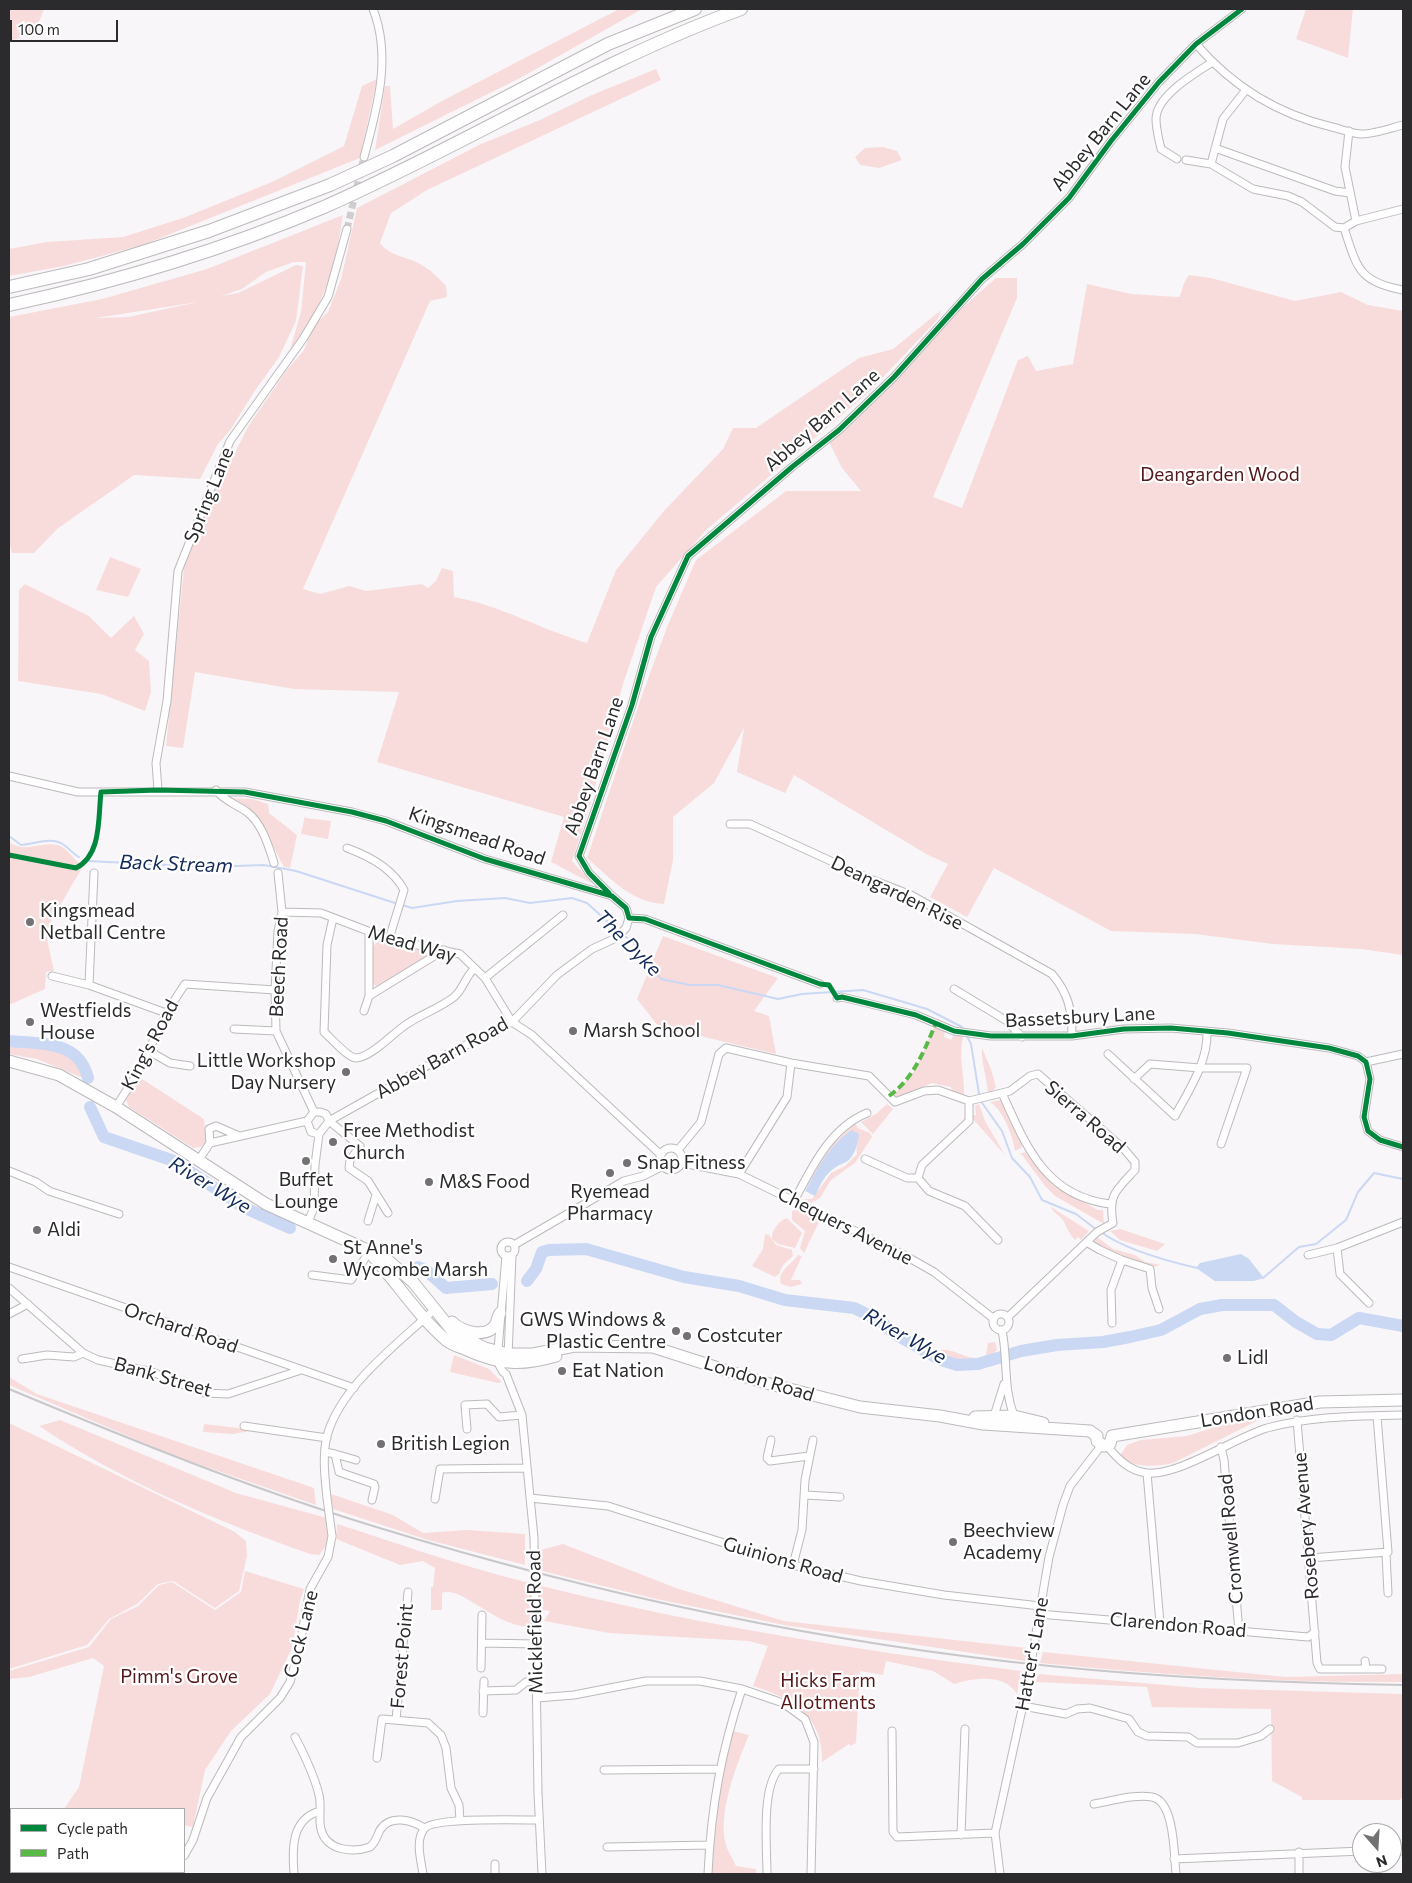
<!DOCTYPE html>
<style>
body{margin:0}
#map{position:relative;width:1412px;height:1883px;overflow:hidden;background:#f9f6fa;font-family:Commissioner,sans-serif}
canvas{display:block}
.frame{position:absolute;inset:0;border:10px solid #2b2a2c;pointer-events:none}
.legend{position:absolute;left:10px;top:1808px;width:175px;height:65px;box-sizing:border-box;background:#fff;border:1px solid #aaaaab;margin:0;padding:6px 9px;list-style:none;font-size:15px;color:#2b2a2c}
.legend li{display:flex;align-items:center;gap:10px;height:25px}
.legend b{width:25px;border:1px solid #aaaaab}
.north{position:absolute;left:1352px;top:1823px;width:50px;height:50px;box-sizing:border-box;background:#fff;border:1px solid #aaaaab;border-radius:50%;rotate:161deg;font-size:14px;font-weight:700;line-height:20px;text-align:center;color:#2b2a2c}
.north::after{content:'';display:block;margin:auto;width:18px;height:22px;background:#737174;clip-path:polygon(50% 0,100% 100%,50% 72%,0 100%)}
.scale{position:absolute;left:10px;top:20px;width:108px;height:22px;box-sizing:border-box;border:2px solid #2b2a2c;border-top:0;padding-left:6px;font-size:15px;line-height:18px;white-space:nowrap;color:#2b2a2c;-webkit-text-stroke:4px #fff;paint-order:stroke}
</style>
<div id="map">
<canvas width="1412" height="1883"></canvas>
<div class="frame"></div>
<ul class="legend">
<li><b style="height:6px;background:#00873e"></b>Cycle path</li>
<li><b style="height:6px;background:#58b947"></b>Path</li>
</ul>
<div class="north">N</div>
<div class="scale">100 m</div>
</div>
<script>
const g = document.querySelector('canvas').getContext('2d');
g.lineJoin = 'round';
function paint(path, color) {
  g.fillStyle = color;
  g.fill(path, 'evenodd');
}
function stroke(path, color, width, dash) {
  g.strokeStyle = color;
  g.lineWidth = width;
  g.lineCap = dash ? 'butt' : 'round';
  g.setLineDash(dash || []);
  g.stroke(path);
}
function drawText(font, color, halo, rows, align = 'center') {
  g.font = font + ' Commissioner,sans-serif';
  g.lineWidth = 4.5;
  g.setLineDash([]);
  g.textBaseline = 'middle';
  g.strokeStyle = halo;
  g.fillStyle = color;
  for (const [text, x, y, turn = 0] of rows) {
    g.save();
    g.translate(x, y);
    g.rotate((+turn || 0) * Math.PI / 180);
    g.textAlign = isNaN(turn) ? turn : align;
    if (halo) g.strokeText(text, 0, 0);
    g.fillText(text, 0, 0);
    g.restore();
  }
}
paint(new Path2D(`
 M9,9h35c-5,17 -15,28 -32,31l-3,-3z
 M619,9h23l-120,68 -147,73 10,-64h5l3,43 49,-28z
 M1306,9h47l-5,49 -52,-19z
 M656,69l5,11 -234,110 -36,23 -11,30c11,15 30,13 45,24 8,5 14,12 21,19l1,11 -17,4 -127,288 17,5 29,-8 17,5 56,-7 6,4 8,-7 6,-13 11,3 1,26c46,8 88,33 133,46l29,-73 47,-58 60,-63 10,-21h23l103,-70 34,-9 48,-39 -3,9 -68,72 -164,139 -50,57 -33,97 -35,128 -16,49 21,23 -42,-22 13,-45 -187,-55 22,-70 -105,-3 -99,-17 -12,76 -17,-2 18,-179 31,-81 1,4 33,-65 38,-55 17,-20 10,-25 14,-13 13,-33 16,-71 124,-64 59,-24 52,-25z
 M377,79l-17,79 -217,87 -79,21 -55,10v-27l38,-7 76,-5 60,-19 89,-36 72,-36 18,-60z
 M883,147l14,4 5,9 -23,8 -19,-3 -5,-8 10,-9z
 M343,215c-8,54 -20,94 -54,138l12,-41 5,-50h-12l-28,10 -24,17 -21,7 17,-3 58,-28 7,1 -7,55 -17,36 -25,35 -23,37 -13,15 -18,35 -66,-4 -77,54 -23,24h-22l-3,-11v-225l93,-18 105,-30zM198,302l-70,15 -32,1z
 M1189,275l22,3 84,23 46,-9 27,13 35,6v644l-42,-6 -88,-5 -78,-10 -84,-3 -117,-63 -27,49 -37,-20 18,-33 -20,-9 -134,-80 -9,18 -48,-21 7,-44 -30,55 -41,34v43l-9,44c-32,-1 -54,-26 -77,-46l54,-160 26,-71 29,-67 90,-69h75l-19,-23 -15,-30 109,-107 60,-53h21v20l-84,199 29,11 56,-148 10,-4 8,15 37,-7 14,-80 44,10 47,3 2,-1 4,-13z
 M110,557l31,12 -13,28 -32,-7z
 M25,584l64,32 22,22 23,-22 10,18 -9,16 14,11 2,31 -6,19 -44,-17 -83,-13 1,-91z
 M231,798l21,1 16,5 1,9 28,22 -7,33 -6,-1 -21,-39z
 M305,816l1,2 25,3 -3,18 -27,-5z
 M9,842c16,12 31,-1 49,3 10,3 15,15 24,20v3l-30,51 -6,15 8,37 -8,1 -1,17 -36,16z
 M663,936l115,42 -24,33 15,5 7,38 -118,-28 -21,-27z
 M378,941l47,11 5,6 -53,29 -5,-4v-36z
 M934,1027l11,4 -1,6 7,3 3,-6 9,3c-5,18 2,40 1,58l-12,-4 -1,-4 -19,-4 -34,16 -5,-3 23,-27z
 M9,1043c29,3 73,0 79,37l-51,-21 -28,-5z
 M982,1048l9,21 5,18 -4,5 -4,1c-1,-15 -7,-30 -6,-45z
 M139,1077l65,42 2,23 -5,5 -8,1 -64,-41 -3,-7z
 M1001,1100l22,44 -2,4 -6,3c-2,-15 -12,-41 -25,-49z
 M887,1104l6,5 -20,25 -12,-12 15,-8z
 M979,1104l6,17 20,34 -33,-37v-3h4l-1,-9z
 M855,1123l3,5 12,5 2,4 -17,26 -24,17 -11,18 -11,6 -6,-5h9l19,-26 14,-7 12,-12 -2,-23h-2l-14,10 -38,54 27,-46z
 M1025,1152l29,34 44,24h5l1,14 -49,-28 -10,-10 -23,-31 -3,-1z
 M1051,1207l38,24 -8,9 -3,-3 -3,3c-8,-8 -8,-15 -13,-21 -4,-5 -8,-5 -11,-12z
 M795,1208l25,12 -16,33 -4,-5 5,-17 -13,-11v-8z
 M787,1218l15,15 -7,15 -17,-4 -6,-5c-1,-9 7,-18 15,-21z
 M1120,1229l45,15 -8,7 -37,-11 -10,-9z
 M765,1234l4,1 7,10 16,5 1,6 -10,9 -4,9 -4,3 -23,-11 11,-17z
 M1097,1237l16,12 22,6 10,7 16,3 -12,3 -49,-19 -6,-9z
 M798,1255l4,1 -11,24h9l2,4 -11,3 -10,-3c-4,-13 10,-19 17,-29z
 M995,1342l2,8c-20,21 -39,9 -62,2 16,-9 35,14 51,3l2,-12z
 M454,1355l35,14 13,13 -4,1 -48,-11z
 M9,1377l28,17 277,94 2,17 -144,-50 -163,-70z
 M1265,1417l-92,46c-17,4 -32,4 -48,-2l-4,-7 6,-9 14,-5 46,-4 31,-10z
 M60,1420l176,73 91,25v27l-8,10 -9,-1c-94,-33 -187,-72 -271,-128z
 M9,1423l226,109 11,9 1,15 -8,35 -24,17 -42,-27 -15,3 -21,20 -28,15 -22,26 -78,24z
 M204,1424l52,6 -23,4 -30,-2z
 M331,1494l62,21 30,18 44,-3 58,4v31l-97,-25 -95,-31z
 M337,1524c57,18 115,39 173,54 168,44 339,71 511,93l-4,23c-13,-21 -43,-16 -63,-10l-21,-13 -47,-10 -3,14 -23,-4 -4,72 -5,3 -2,-2 -27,18c1,-47 -29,-63 -69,-76l15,-40 -20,-5 -139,-8 -65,-12 6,-10 -8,-1 -2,-13 -8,-2v31c-33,5 -71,-42 -90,-33v17h-11v-23h2l2,-19 -12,-7 -23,4 -64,-26z
 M563,1544l113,44 108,33 243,27 -2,13 -241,-36 -128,-26 -118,-29 2,-20z
 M245,1571l59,18 -4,12 -8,47 -22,46 -39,37 -26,39 -12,57 -9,-2v-16h-120l15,-22 25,-121 -11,-8 -64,19 -20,2v-8l80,-24 22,-28 27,-13 21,-21 13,-3 43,28 26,-18z
 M1043,1652l242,25 118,-3v8c-121,1 -242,-7 -363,-19z
 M1039,1674l160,14 204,6v102l-3,4h-98v-3l-30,-16 -1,-72 -119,-2 -5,-20 -112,-5z
 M733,1731l16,4c-12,29 -32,78 -23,110 2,7 7,14 10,21l20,3v5h-45c1,-49 9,-96 22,-143z`), '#f8dcdc');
paint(new Path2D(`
 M852,1130l7,4c-6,39 -18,21 -35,45 -4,5 -6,12 -9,17l-10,-5c13,-23 24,-46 47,-61z
 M1241,1254l8,5 15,19 -10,3h-39l-19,-13 4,-5z`), '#cad8f4');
stroke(new Path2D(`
 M9,836l12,9c14,-1 31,-9 43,0 6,4 9,9 15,12
 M88,861l120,6 56,-2 32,6 102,33
 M402,905l10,3 45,-7 48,-3 25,5 42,-5 15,5 32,29
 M623,935l10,7 28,37 29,6h28l60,14 24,-5 61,-4 64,19 35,18 2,3
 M966,1034l5,10 9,56 22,31 10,27 18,19 12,23 34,14 21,16
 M1101,1232c24,18 66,29 96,36
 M1263,1278l36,-31 17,-3 30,-24 12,-28 16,-19 29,6`), '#cad8f4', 2);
stroke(new Path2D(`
 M9,1041c32,3 70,-1 79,37
 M90,1107l14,30 70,24 71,47 45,20
 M418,1267l9,4 19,17 46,-4
 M527,1281l9,-12 6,-17 7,-2 37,-1 98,28 55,9 46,14 69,8 25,12 16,14 46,26 16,5 21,-1 43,-13 36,-6 46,-3 27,-5 31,-7 39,-21 22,-4h52l22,17 21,12 14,1 28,-17 44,8`), '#cad8f4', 12);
stroke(new Path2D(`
 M347,229l17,-72`), '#d0cdd1', 7, [7, 3.5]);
const minor = new Path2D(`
 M1196,44c36,42 81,70 136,83 9,2 20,7 30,7 12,0 29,-6 41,-9
 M1245,91l-22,28 -12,45 42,25 35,7 14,6 33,25 9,1c13,39 14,54 59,62
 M1215,148l120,43 15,2
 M364,157c13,-48 28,-100 9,-148
 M1177,159l-16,-10c-2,-9 -5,-20 -5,-30 0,-23 38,-45 55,-56
 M1186,160l25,4
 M1356,221l47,-12
 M1344,228l12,-7 -11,-54 4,-36
 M9,776l69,16h167l107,20 34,9 99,38 127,37 14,12 3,10 -3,10 -10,10 -24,11 -35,26 -45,47 -64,32 -119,67 -10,13 -4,31 -1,43 -7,16
 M158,790l-2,-27 11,-62 11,-130 52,-130 73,-102 25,-42 19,-68
 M216,790c8,11 20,14 31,22 15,11 22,35 27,51
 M730,824h20l120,55 41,16 141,79c17,20 20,37 20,62
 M347,848c22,8 46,21 57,42l-15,49
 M278,873l4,39 -4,19 -3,59 1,41 38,81
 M612,896l-23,-23 -10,-17 53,-151 19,-68 37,-81 104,-89 47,-37 55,-53 88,-98 41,-35 46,-46 42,-57 48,-59 37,-38 46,-35
 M282,912l39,1 68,26 71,15 25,24 27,44 20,13 129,120
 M333,918l-6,27 -3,87c7,6 24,26 32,26 16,-1 38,-26 51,-34 15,-10 33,-16 47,-27 9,-7 11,-20 20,-28
 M629,918l16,1 175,65
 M52,976l37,9 77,28
 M485,978l78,-63
 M89,985l5,-112
 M954,989l53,32 15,16
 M369,996v-63
 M837,998l5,-1 74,18 38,16 37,5h81l52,-7 47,-1 57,5 101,15 29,8 8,6 4,17 -6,38 4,14 12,9 23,7
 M364,1011l5,-15 75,-46
 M234,1029l42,2
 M149,1051l21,12 20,3
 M1108,1054l67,62c14,-26 33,-54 32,-84
 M1366,1062l37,-8
 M1134,1079l16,-15 50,4h47l-26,76
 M1002,1093c24,53 43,103 108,111
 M969,1101v20l-47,44 -4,13 11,13 36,15 33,34
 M116,1107l21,-33 33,-67 15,-23 90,6
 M319,1134l-8,-2 -4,-11 7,-9h6l6,2 3,7 31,25 -10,14 -1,8 19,13 20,32
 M210,1143l-1,-14 7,-3 23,10
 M660 1159a11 11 0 1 1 22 0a11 11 0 1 1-22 0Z
 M678,1150l23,-28 18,-68 7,-6 65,15 78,13 26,26 29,-11 14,-1 31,11 41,-10 20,-15 8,-2 86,75 11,13v8c-19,20 -27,25 -22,53l-16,9 -89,85
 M865,1159l42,19h11
 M198,1161l12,-18 97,-22
 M682,1163l57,11 165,81 30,17 60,47
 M9,1171l27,11 13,9 70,23
 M739,1174l48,-77 4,-34
 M794,1201c18,-34 36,-73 73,-88
 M368,1221l8,-26
 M501 1249a7 7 0 1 1 14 0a7 7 0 1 1-14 0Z
 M1088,1243l12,7 22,10 -11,30 1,33
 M514,1245l110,-64 19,-5 20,-10
 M1337,1248l3,26 29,29
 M1308,1255l29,-7 66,-26
 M506,1256l-9,105 6,11 3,2 16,41 12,123 4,255 4,81
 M1122,1260l28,9 2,19 7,21
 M9,1267l345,121
 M312,1275l39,5 18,-28
 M9,1288l74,65 15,7 54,12 53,21 23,1 73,-24
 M9,1314l19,-10
 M993 1322a8 8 0 1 1 16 0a8 8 0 1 1-16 0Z
 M1002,1330c6,30 1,57 12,86
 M508,1357l4,-102
 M22,1359l25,-4 27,2 9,-4
 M996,1418l-2,-2 10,-32
 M1297,1420l20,243 3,6h62
 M244,1426l83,12
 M467,1429l-2,-24 22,-1 12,13 23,-2
 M771,1440l-4,18 3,3 39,-5
 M1107,1446c11,13 22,25 40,27 32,3 87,-35 120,-45 44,-12 91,-12 136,-13
 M1221,1447l3,13 15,171
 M325,1452l10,2 4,18 35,12 1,3 -3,13
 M335,1454l21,6
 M1147,1473l13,150
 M805,1495l35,2
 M327,1498c-2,-20 -5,-42 0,-62 14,-51 72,-93 109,-128
 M530,1498l78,8 185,59 68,16 83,14 96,11
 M435,1499l5,-30 87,-1
 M1386,1554l2,39
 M1310,1558l78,-6 -11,-136
 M793,1565l9,-35 3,-50 8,-40
 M1039,1614l269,23 7,-5
 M482,1643l55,1
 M1033,1651l16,-94 14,-52 7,-19 31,-40
 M1365,1661l1,8
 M481,1668l1,-53
 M483,1691l33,-1 10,-8 11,-1
 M537,1698l37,-3 72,-14h54l42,8 41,14 22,16 9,23 -3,132
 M1023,1706l43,8 11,-5 13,-1 39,11 9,13 9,4 41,1 9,6h41l23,-7 9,-7
 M483,1713l1,-32
 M396,1720l12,-128
 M892,1731l1,101 4,5 98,-4
 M295,1737c10,19 19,37 24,58 3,11 -1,23 2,34 5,22 32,24 49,18 6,-5 7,-11 10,-17 10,-16 32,-10 44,-2
 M377,1758l5,-39 46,4 13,12 5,13 5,40 8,17 1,16
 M604,1770l115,-1
 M1094,1804c18,-3 40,-10 58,-7 23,4 22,59 24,77
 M961,1835l4,-106
 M607,1847l103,-2
 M1392,1851h11
 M184,1856l9,-16 14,-42 34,-61 39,-39 10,-16 9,-33 11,-60 18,-32 4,-21
 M1174,1859l188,-8
 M106,1872l5,2
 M59,1874l6,-2
 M173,1874l1,-2
 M294,1874c-2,-25 -3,-55 26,-63
 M423,1874c-2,-14 -8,-33 1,-45 8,-12 97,-9 115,-9
 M495,1874v-10
 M708,1874c3,-66 13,-122 34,-185
 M767,1874c0,-26 -6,-86 12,-105h35
 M1000,1874l-5,-41 33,-151
 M1299,1874v-22`);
const primary = new Path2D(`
 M9,1061l50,14 57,32 150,97 119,54 28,24 41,51 31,15 23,6h25l42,-8 78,1 109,35 98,25 80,9 43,8 107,7 7,5
 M370,1253c26,28 47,62 76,87 6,5 14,7 21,10 33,15 55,16 89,6
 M452,1322c10,10 35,17 44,2 1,-3 2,-8 4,-11
 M975,1417l39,-1 29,7
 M1097,1436v5l7,5 6,-2 2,-8
 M1112,1436l208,-34 83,-2`);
const motorway = new Path2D(`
 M9,287l80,-18 120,-38 121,-46 63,-29 215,-112 87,-35
 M9,305c107,-23 214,-55 315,-98 141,-62 272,-145 417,-198`);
stroke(minor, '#bcbabc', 9);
stroke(primary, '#bcbabc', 13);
stroke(motorway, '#bcbabc', 14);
stroke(minor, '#fefefe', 7);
stroke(primary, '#fefefe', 11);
stroke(motorway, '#fefefe', 12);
stroke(new Path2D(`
 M9,1389c120,50 240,99 364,137 221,68 448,117 677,140 118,12 235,17 353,19`), '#c8c7c9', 2);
const minorBridge = new Path2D(`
 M327,1498l5,38
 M1028,1682l5,-31`);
stroke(minorBridge, '#bcbabc', 9, []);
stroke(minorBridge, '#fefefe', 7);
stroke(new Path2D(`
 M889,1096c25,-18 35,-45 47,-73`), '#58b947', 4, [8, 4]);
stroke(new Path2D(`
 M9,855l67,13c26,-13 22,-51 25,-76l57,-2 87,2 107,20 34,9 99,38 127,37 14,12 3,10 16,1 175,65 9,1 8,13 5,-1 74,18 38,16 37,5h81l52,-7 47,-1 57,5 101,15 29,8 8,6 4,17 -6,38 4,14 12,9 23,7
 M609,893l-20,-20 -10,-17 53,-151 19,-68 37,-81 104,-89 47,-37 55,-53 88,-98 41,-35 46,-46 42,-57 48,-59 37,-38 46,-35`), '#00873e', 5);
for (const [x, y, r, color] of [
 [30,922,5,"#737174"],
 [30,1022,5,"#737174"],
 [573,1031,5,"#737174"],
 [346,1072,5,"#737174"],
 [333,1142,5,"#737174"],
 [306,1161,5,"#737174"],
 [627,1163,5,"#737174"],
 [610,1173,5,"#737174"],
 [429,1182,5,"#737174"],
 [37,1230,5,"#737174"],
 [333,1259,5,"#737174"],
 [676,1331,5,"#737174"],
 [687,1336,5,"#737174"],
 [1227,1358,5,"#737174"],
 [562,1371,5,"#737174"],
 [381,1444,5,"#737174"],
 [953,1542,5,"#737174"]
]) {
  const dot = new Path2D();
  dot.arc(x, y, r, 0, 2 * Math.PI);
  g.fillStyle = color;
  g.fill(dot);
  stroke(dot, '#fff', 2);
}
drawText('19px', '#2b2a2c', '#fff', [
 ["Abbey Barn Lane",1101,132,-51],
 ["Abbey Barn Lane",822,420,-41],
 ["Spring Lane",209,495,-68],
 ["Abbey Barn Lane",594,766,-71],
 ["Kingsmead Road",477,836,19],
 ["Deangarden Rise",897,893,26],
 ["Mead Way",412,944,16],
 ["Beech Road",279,967,-87],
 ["Bassetsbury Lane",1080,1017,-3],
 ["King's Road",150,1045,-62],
 ["Abbey Barn Road",442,1058,-29],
 ["Sierra Road",1085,1117,41],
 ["Chequers Avenue",845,1226,27],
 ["Orchard Road",181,1328,19],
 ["Bank Street",163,1377,16],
 ["London Road",759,1379,17],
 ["London Road",1257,1412,-9],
 ["Rosebery Avenue",1306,1526,-95],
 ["Cromwell Road",1231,1539,-95],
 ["Guinions Road",783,1560,16],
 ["Micklefield Road",535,1622,-91],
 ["Clarendon Road",1178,1625,5],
 ["Cock Lane",301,1634,-76],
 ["Hatter's Lane",1032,1654,-80],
 ["Forest Point",402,1656,-85]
]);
drawText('19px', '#54181b', '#fff', [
 ["Deangarden Wood",1220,475],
 ["Pimm's Grove",179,1677],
 ["Hicks Farm",828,1681],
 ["Allotments",828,1703]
]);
drawText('19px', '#2b2a2c', '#fff', [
 ["Kingsmead",40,911],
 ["Netball Centre",40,933],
 ["Westfields",40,1011],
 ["House",40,1033],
 ["Marsh School",583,1031],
 ["Little Workshop",336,1061,"right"],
 ["Day Nursery",336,1083,"right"],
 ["Free Methodist",343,1131],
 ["Church",343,1153],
 ["Snap Fitness",637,1163],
 ["Buffet",306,1180,"center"],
 ["Lounge",306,1202,"center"],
 ["M&S Food",439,1182],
 ["Ryemead",610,1192,"center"],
 ["Pharmacy",610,1214,"center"],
 ["Aldi",47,1230],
 ["St Anne's",343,1248],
 ["Wycombe Marsh",343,1270],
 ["GWS Windows &",666,1320,"right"],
 ["Plastic Centre",666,1342,"right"],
 ["Costcuter",697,1336],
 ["Lidl",1237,1358],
 ["Eat Nation",572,1371],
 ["British Legion",391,1444],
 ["Beechview",963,1531],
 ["Academy",963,1553]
], 'left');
drawText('italic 20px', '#142b59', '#fff', [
 ["Back Stream",176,864,2],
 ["The Dyke",628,943,45],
 ["River Wye",210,1185,31],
 ["River Wye",905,1336,30]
]);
</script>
